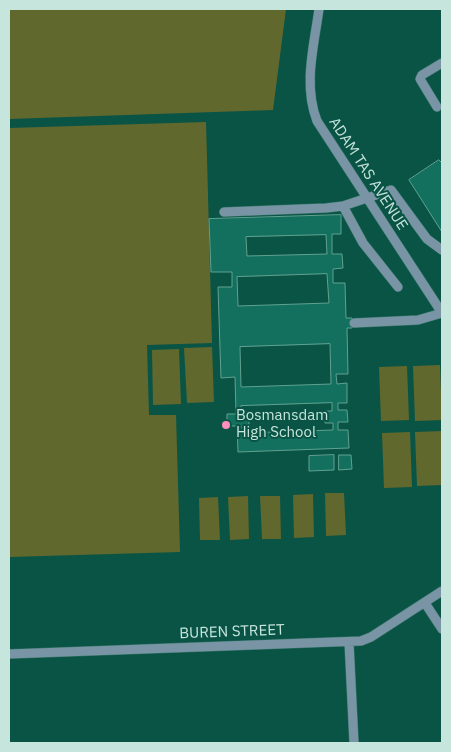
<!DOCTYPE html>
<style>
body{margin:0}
#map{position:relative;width:451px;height:752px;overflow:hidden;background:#0a5446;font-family:"IBM Plex Sans",sans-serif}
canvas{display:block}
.frame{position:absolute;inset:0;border:10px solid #c6e5dc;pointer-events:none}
</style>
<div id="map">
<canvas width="451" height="752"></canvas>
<div class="frame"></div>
</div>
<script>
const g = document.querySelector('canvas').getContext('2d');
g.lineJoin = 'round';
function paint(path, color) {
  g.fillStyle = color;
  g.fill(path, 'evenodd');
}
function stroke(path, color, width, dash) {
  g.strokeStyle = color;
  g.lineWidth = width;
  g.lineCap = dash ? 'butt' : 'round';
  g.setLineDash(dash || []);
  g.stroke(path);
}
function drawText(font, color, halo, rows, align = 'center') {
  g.font = font + ' "IBM Plex Sans",sans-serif';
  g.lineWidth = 4;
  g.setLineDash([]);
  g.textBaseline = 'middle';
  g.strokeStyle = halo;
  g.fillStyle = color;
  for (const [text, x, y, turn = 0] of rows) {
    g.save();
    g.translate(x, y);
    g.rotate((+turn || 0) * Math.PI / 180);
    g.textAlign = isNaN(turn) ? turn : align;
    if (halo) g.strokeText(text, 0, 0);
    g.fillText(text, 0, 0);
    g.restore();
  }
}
paint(new Path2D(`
 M9,9h277l-13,101 -264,9z
 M206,122l6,221 -65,2 2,70h27l4,137 -171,5v-429z
 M212,347l2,55 -27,1 -3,-55z
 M179,349l2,55 -28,1 -1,-55z
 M440,365l2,55 -27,1 -2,-55z
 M407,366l2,54 -28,1 -2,-54z
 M442,431v54l-25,1 -2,-54z
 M410,432l2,55 -28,1 -2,-55z
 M325,493h19l2,42 -20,1z
 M313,494l1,43 -20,1 -1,-43z
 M248,496l1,43 -19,1 -2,-43z
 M260,496h20l1,43h-19z
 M218,497l2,43h-20l-1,-42z`), '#61682d');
const building = new Path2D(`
 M439,160l3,3v69l-33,-52z
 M341,215v19h-9v20h10l1,14 -10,1v14h12l1,35h6v10h-5l1,46h-12l1,10 10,-1v20h-9v7h9l1,12h-10v8h10l1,18 -111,4 -1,-26h-10v-12h9l-1,-37 -14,1 -3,-91h14v-15h-21l-2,-53zM326,235l1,19 -80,2 -1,-19zM327,274l2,29 -91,3 -1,-29zM330,344l1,40 -90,3 -1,-40zM332,403v8h-7v12h8v7l-90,3 -1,-7 7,-1v-11h-7l-1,-8z
 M334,455v15l-25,1v-15z
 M339,455h12l1,14 -13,1z`);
paint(building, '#13705e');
stroke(building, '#61a190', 1);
const minor = new Path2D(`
 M319,9c-5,37 -16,76 -2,112l125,192
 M437,107l-17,-28 2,-4 20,-12
 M343,206l20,37 35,44
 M224,212l102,-4 17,-2 48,-16 36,49 15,11
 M354,323l64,-3 24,-7
 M425,603l17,26
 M349,642l5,101
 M9,654l352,-13 10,-4 71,-46`);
stroke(minor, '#337467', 10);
stroke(minor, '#7994a4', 9);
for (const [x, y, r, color] of [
 [226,425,5,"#fe8ebb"]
]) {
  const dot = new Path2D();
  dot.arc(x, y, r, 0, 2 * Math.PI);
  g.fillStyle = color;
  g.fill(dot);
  stroke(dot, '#0a5446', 2);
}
drawText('15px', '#c6e5dc', '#0a5446', [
 ["ADAM TAS AVENUE",368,174,57],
 ["BUREN STREET",232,632,-2]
]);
drawText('15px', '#c6e5dc', '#0a5446', [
 ["Bosmansdam",236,416],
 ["High School",236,433]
], 'left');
</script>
